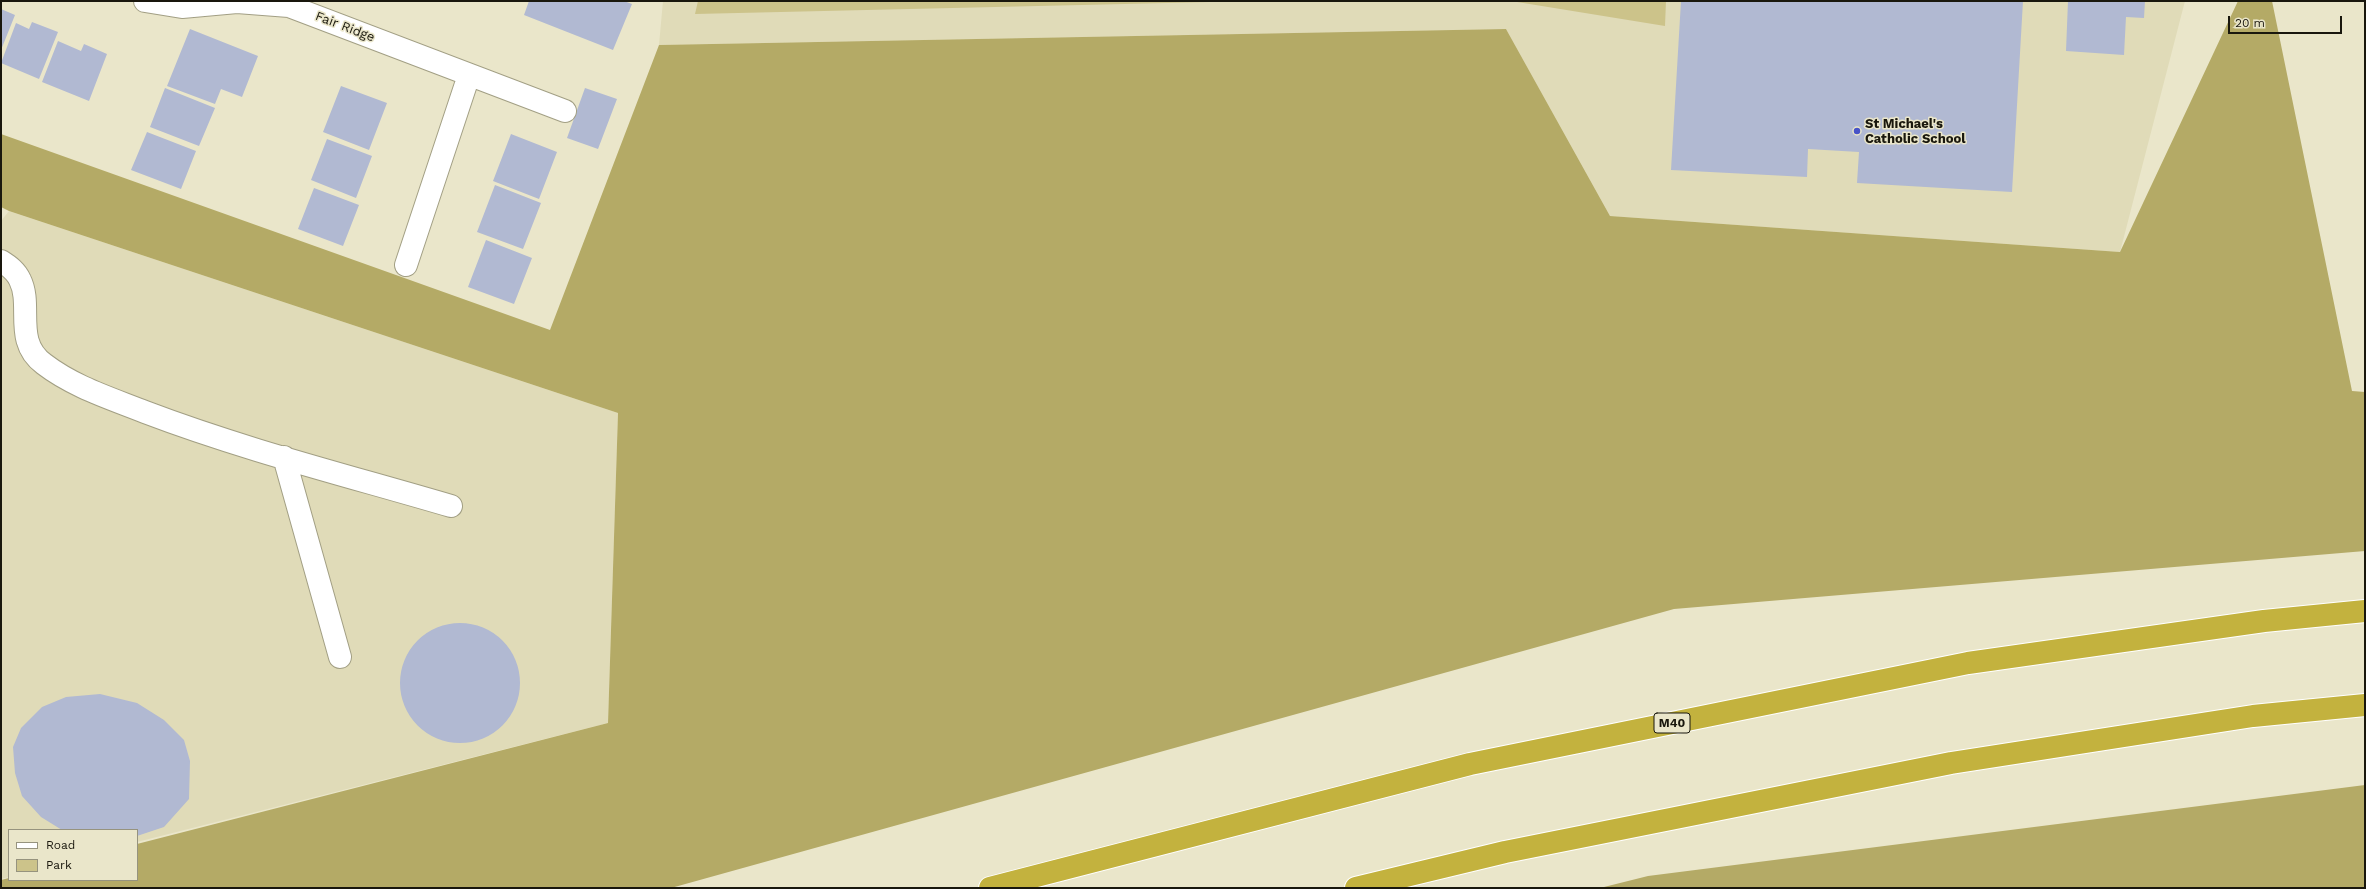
<!DOCTYPE html>
<style>
body{margin:0}
#map{position:relative;width:2366px;height:889px;overflow:hidden;background:#eae6ca;font-family:"Work Sans",sans-serif}
canvas{display:block}
.frame{position:absolute;inset:0;border:2px solid #19170d;pointer-events:none}
.legend{position:absolute;left:8px;top:829px;width:130px;height:52px;box-sizing:border-box;background:#eae6ca;border:1px solid #96937e;margin:0;padding:5px 7px;list-style:none;font-size:12px;color:#19170d}
.legend li{display:flex;align-items:center;gap:8px;height:20px}
.legend b{width:20px;border:1px solid #96937e}
.scale{position:absolute;left:2228px;top:16px;width:114px;height:18px;box-sizing:border-box;border:2px solid #19170d;border-top:0;padding-left:5px;font-size:12px;line-height:14px;white-space:nowrap;color:#19170d;-webkit-text-stroke:3px #eae6ca;paint-order:stroke}
</style>
<div id="map">
<canvas width="2366" height="889"></canvas>
<div class="frame"></div>
<ul class="legend">
<li><b style="height:5px;background:#fff"></b>Road</li>
<li><b style="height:11px;background:#ccc38a"></b>Park</li>
</ul>
<div class="scale">20 m</div>
</div>
<script>
const g = document.querySelector('canvas').getContext('2d');
g.lineJoin = 'round';
function paint(path, color) {
  g.fillStyle = color;
  g.fill(path, 'evenodd');
}
function stroke(path, color, width, dash) {
  g.strokeStyle = color;
  g.lineWidth = width;
  g.lineCap = dash ? 'butt' : 'round';
  g.setLineDash(dash || []);
  g.stroke(path);
}
function drawText(font, color, halo, rows, align = 'center') {
  g.font = font + ' "Work Sans",sans-serif';
  g.lineWidth = 3;
  g.setLineDash([]);
  g.textBaseline = 'middle';
  g.strokeStyle = halo;
  g.fillStyle = color;
  for (const [text, x, y, turn = 0] of rows) {
    g.save();
    g.translate(x, y);
    g.rotate((+turn || 0) * Math.PI / 180);
    g.textAlign = isNaN(turn) ? turn : align;
    if (halo) g.strokeText(text, 0, 0);
    g.fillText(text, 0, 0);
    g.restore();
  }
}
paint(new Path2D(`
 M663,1h1522l-65,251 -510,-36 -104,-187 -847,16z
 M9,211l609,202 -10,310 -471,119v-12h-128v47l-8,2v-658z`), '#e0dbb8');
paint(new Path2D(`
 M698,1h555l-558,13z
 M1511,1h155l-1,25z`), '#ccc38a');
paint(new Path2D(`
 M2238,1h34l80,390 13,1v159l-691,58 -1003,279h-670v-8l8,-2v2h128v-36l471,-121 10,-310 -609,-202 -8,-4v-73l549,196 109,-285 847,-16 104,187 510,36z
 M2365,785v103h-765l48,-12z`), '#b4aa66');
paint(new Path2D(`
 M529,1h95l8,3 -19,46 -89,-35z
 M1681,1h342l-11,191 -155,-9 2,-31 -51,-3 -1,28 -136,-7z
 M2068,1h77l-1,17 -18,-1 -2,38 -58,-4z
 M1,9l14,6 -14,35z
 M32,22l26,10 -19,47 -38,-16 15,-40 13,6z
 M190,29l68,27 -16,41 -21,-8 -6,15 -48,-18z
 M58,41l23,10 3,-7 23,10 -18,47 -47,-19z
 M341,86l46,17 -18,47 -46,-18z
 M165,88l50,20 -16,38 -49,-19z
 M585,88l32,11 -19,50 -31,-11z
 M147,132l49,19 -15,38 -50,-19z
 M511,134l46,18 -18,47 -46,-18z
 M327,139l45,17 -16,42 -45,-18z
 M495,185l46,18 -18,46 -46,-17z
 M314,188l45,17 -16,41 -45,-17z
 M486,240l46,18 -18,46 -46,-17z
 M400 683a60 60 0 1 1 120 0a60 60 0 1 1-120 0Z
 M100,694l37,9 27,17 20,20 6,21 -1,38 -25,28 -27,9v-6h-75l-21,-13 -19,-21 -7,-23 -2,-26 8,-19 21,-21 24,-10z`), '#b1b9d2');
const minor = new Path2D(`
 M145,1l37,6 55,-5 52,4 276,105
 M1,261c8,5 15,10 19,19 13,26 -7,61 24,84 30,23 66,34 101,48 100,38 204,64 306,94
 M406,265l63,-190
 M284,457l56,200`);
const highway = new Path2D(`
 M990,888l480,-124 498,-101 296,-42 101,-10
 M1356,888l149,-36 446,-89 302,-47 112,-11`);
stroke(minor, '#a29f84', 24);
stroke(highway, '#fff', 24);
stroke(minor, '#fff', 22);
stroke(highway, '#c3b23e', 22);
for (const [x, y, r, color] of [
 [1857,131,4,"#4753c8"]
]) {
  const dot = new Path2D();
  dot.arc(x, y, r, 0, 2 * Math.PI);
  g.fillStyle = color;
  g.fill(dot);
  stroke(dot, '#eae6ca', 1.5);
}
for (const [x, y, w] of [
 [1672,723,36]
]) {
  const box = new Path2D();
  box.roundRect(x - w / 2, y - 10, w, 20, 3);
  g.fillStyle = '#eae6ca';
  g.fill(box);
  stroke(box, '#19170d', 1);
}
drawText('bold 12px', '#19170d', null, [
 ["M40",1672,723]
]);
drawText('13px', '#19170d', '#eae6ca', [
 ["Fair Ridge",345,27,21]
]);
drawText('bold 13px', '#19170d', '#eae6ca', [
 ["St Michael's",1865,124],
 ["Catholic School",1865,139]
], 'left');
</script>
